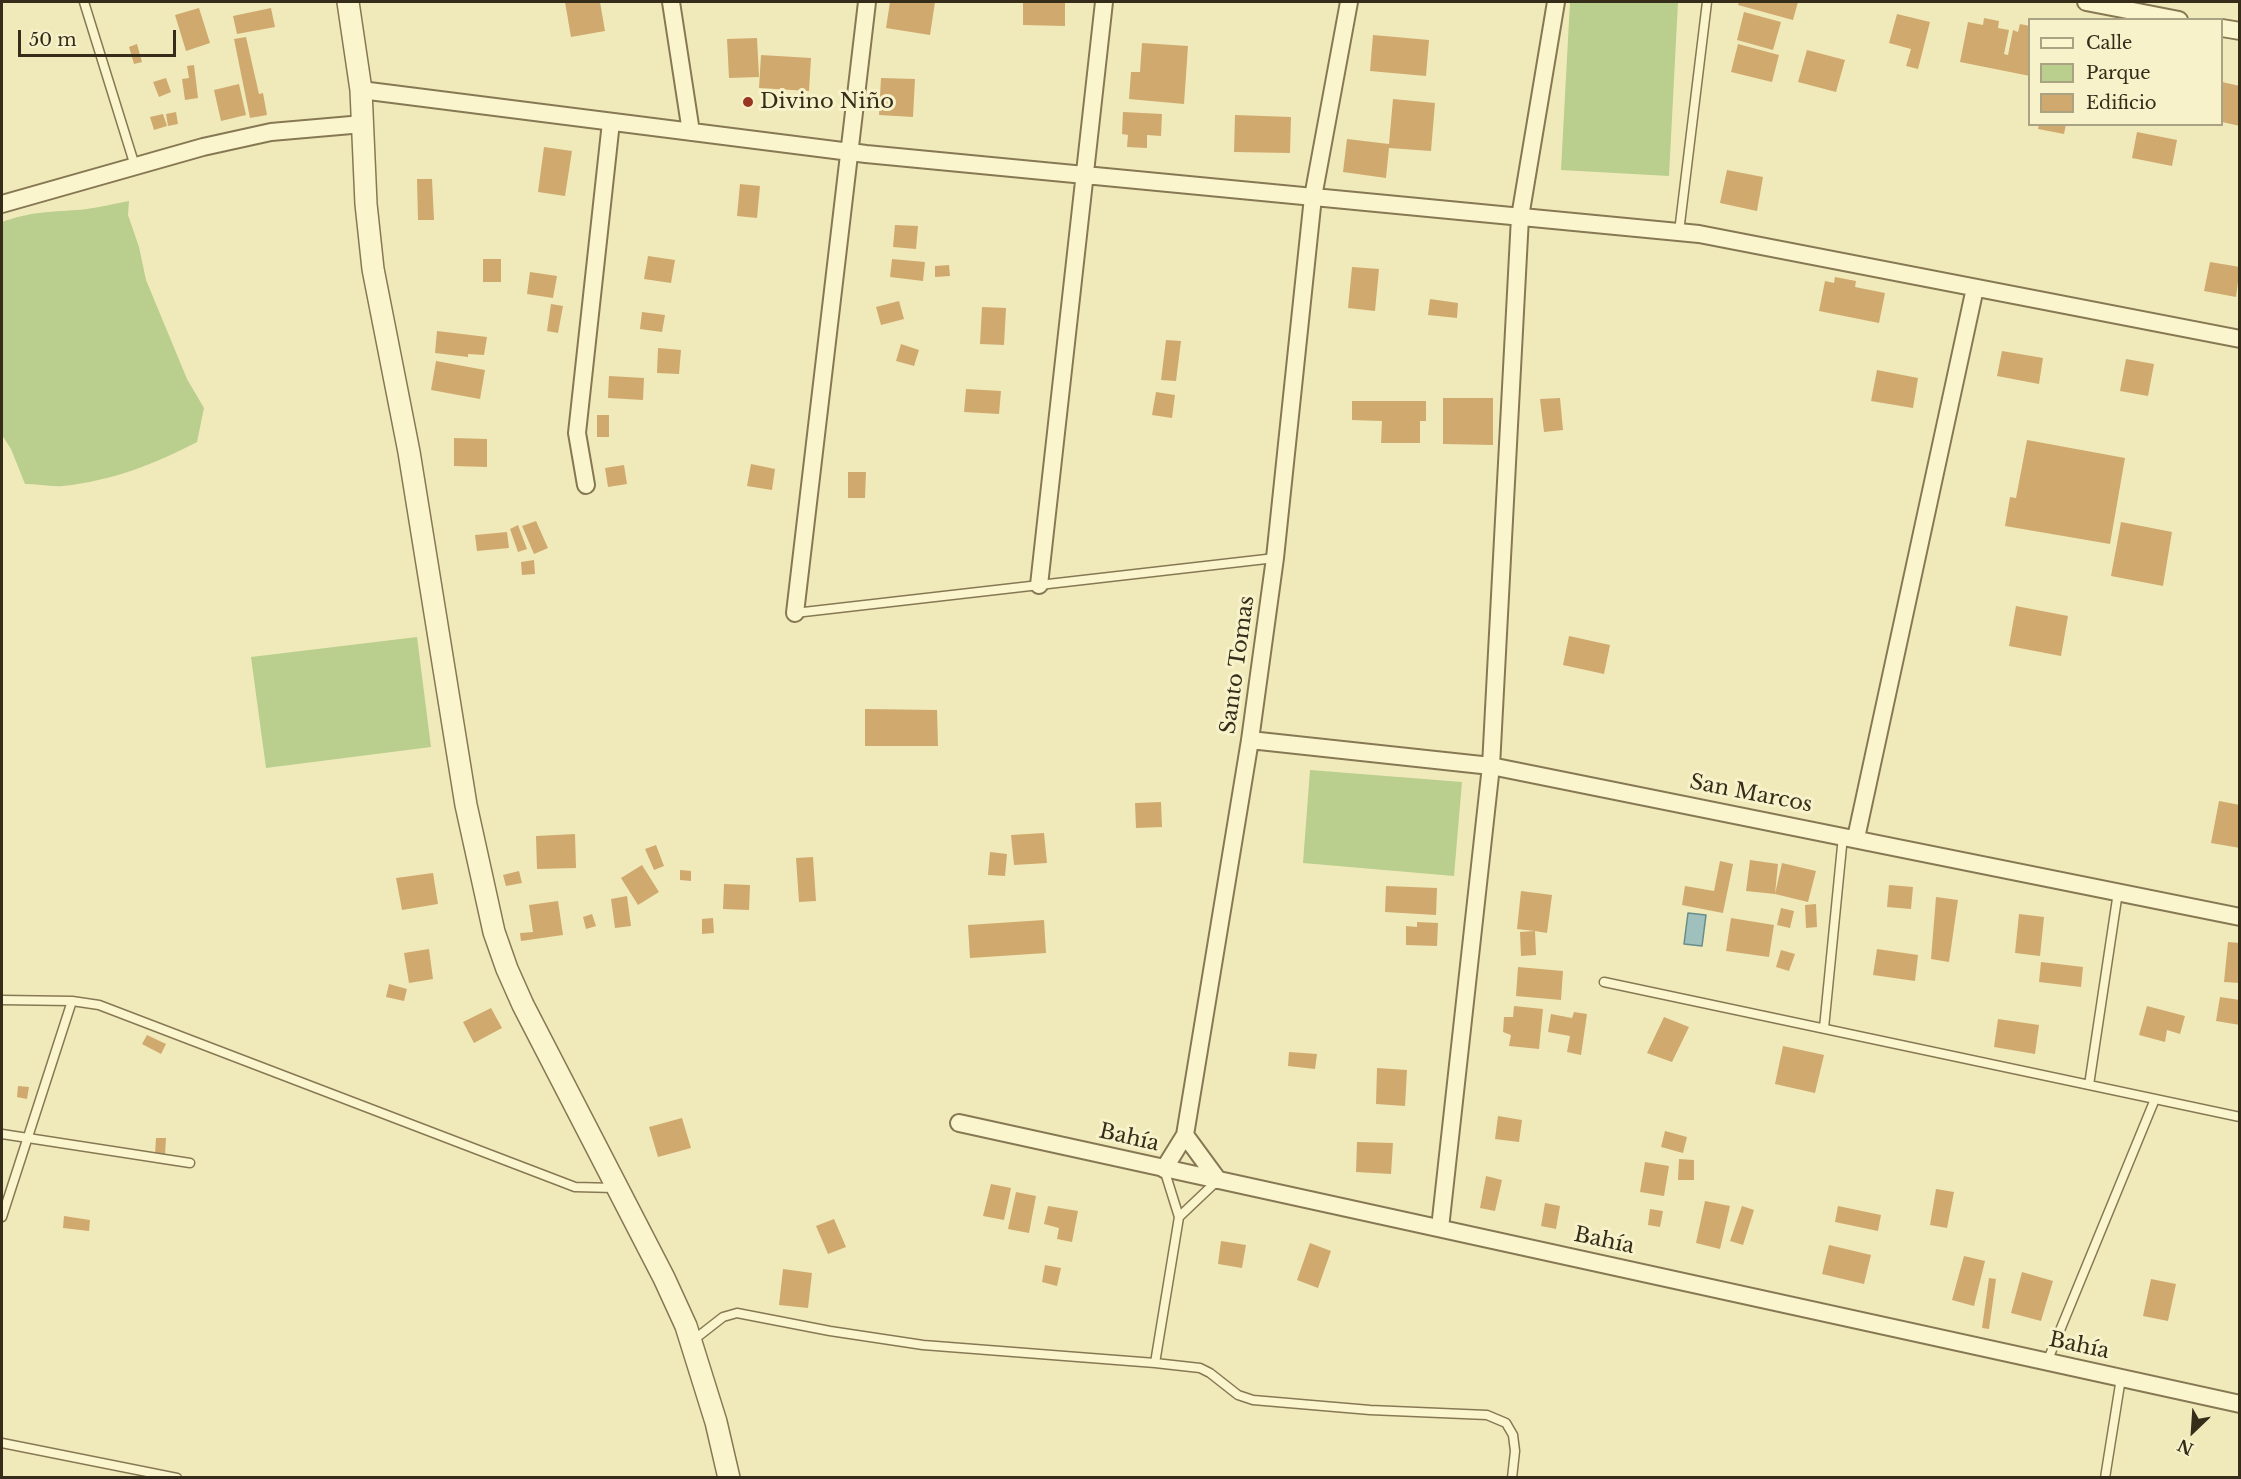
<!DOCTYPE html>
<meta charset="utf-8">
<style>
body{margin:0}
#map{position:relative;width:2241px;height:1479px;overflow:hidden;background:#f0eaba;font-family:"Libre Baskerville",serif}
canvas{display:block}
.frame{position:absolute;inset:0;border:3px solid #352c1a;pointer-events:none}
.legend{position:absolute;left:2028px;top:18px;width:195px;height:108px;box-sizing:border-box;background:#f7f2ca;border:2px solid #a9a384;margin:0;padding:8px 10px;list-style:none;font-size:18px;color:#352c1a}
.legend li{display:flex;align-items:center;gap:12px;height:30px}
.legend b{width:30px;border:2px solid #a9a384}
.north{position:absolute;left:2163px;top:1401px;width:60px;height:60px;-webkit-text-stroke:4px #f7f2ca;paint-order:stroke;rotate:205deg;font-size:16px;font-weight:700;line-height:24px;text-align:center;color:#352c1a}
.north::after{content:'';display:block;margin:auto;width:21px;height:27px;background:#352c1a;clip-path:polygon(50% 0,100% 100%,50% 72%,0 100%)}
.scale{position:absolute;left:18px;top:30px;width:158px;height:27px;box-sizing:border-box;border:3px solid #352c1a;border-top:0;padding-left:8px;font-size:18px;line-height:21px;white-space:nowrap;color:#352c1a;-webkit-text-stroke:4px #f7f2ca;paint-order:stroke}
</style>
<div id="map">
<canvas width="2241" height="1479"></canvas>
<div class="frame"></div>
<ul class="legend">
<li><b style="height:8px;background:#faf5cd"></b>Calle</li>
<li><b style="height:16px;background:#bace8e"></b>Parque</li>
<li><b style="height:16px;background:#d0a96e"></b>Edificio</li>
</ul>
<div class="north">N</div>
<div class="scale">50 m</div>
</div>
<script>
const g = document.querySelector('canvas').getContext('2d');
g.lineJoin = 'round';
function paint(path, color) {
  g.fillStyle = color;
  g.fill(path, 'evenodd');
}
function stroke(path, color, width, dash) {
  g.strokeStyle = color;
  g.lineWidth = width;
  g.lineCap = dash ? 'butt' : 'round';
  g.setLineDash(dash || []);
  g.stroke(path);
}
function drawText(font, color, halo, rows, align = 'center') {
  g.font = font + ' "Libre Baskerville",serif';
  g.lineWidth = 6;
  g.setLineDash([]);
  g.textBaseline = 'middle';
  g.strokeStyle = halo;
  g.fillStyle = color;
  for (const [text, x, y, turn = 0] of rows) {
    g.save();
    g.translate(x, y);
    g.rotate((+turn || 0) * Math.PI / 180);
    g.textAlign = isNaN(turn) ? turn : align;
    if (halo) g.strokeText(text, 0, 0);
    g.fillText(text, 0, 0);
    g.restore();
  }
}
paint(new Path2D(`
 M1570,2h108l-9,174 -108,-6z
 M129,201l-1,14 11,32 7,33 41,99 17,29 -7,34c-42,22 -86,39 -134,44 -12,1 -26,-2 -38,-2l-14,-35 -9,-14v-213c28,-10 46,-10 75,-12 17,-1 35,-6 52,-9z
 M417,637l14,110 -165,21 -15,-111z
 M1310,770l152,12 -8,94 -151,-13z`), '#bace8e');
const water = new Path2D(`
 M1688,913l18,2 -4,31 -18,-2z`);
paint(water, '#9fc0bc');
stroke(water, '#668d8b', 1.5);
paint(new Path2D(`
 M565,2h35l5,29 -34,6z
 M890,2h45l-5,33 -44,-7z
 M1023,2h42v24l-42,-1z
 M1739,2h59l-5,18 -55,-15z
 M199,8l11,35 -24,8 -11,-36z
 M271,8l4,19 -38,7 -4,-18z
 M1744,12l37,10 -8,28 -36,-10z
 M1897,14l33,8 -12,47 -12,-3 5,-17 -22,-6z
 M1984,18l15,3 -1,7 11,2 -5,24 4,1 5,-25 5,2 2,-8 10,2v50l-70,-14 8,-40 15,3z
 M1373,35l56,5 -3,36 -56,-5z
 M246,37l13,57 4,-1 4,22 -17,3 -16,-79z
 M757,38l2,39 -30,1 -2,-39z
 M1142,43l46,3 -4,58 -55,-5 2,-27h9z
 M137,44l5,18 -8,2 -5,-17z
 M1738,44l41,11 -7,27 -41,-10z
 M1807,50l38,10 -9,32 -38,-10z
 M761,55l50,3 -2,33 -50,-3z
 M194,65l4,33 -13,2 -3,-21 7,-1 -2,-12z
 M166,78l5,14 -12,5 -6,-15z
 M881,78l34,1 -2,38 -34,-2z
 M2222,82l18,4v40l-18,-4z
 M239,84l7,31 -25,6 -7,-31z
 M1393,99l42,4 -4,48 -42,-3 -3,30 -43,-6 4,-33 42,5z
 M176,112l2,12 -10,2 -2,-12z
 M1123,112l39,2 -1,22 -14,-1v13l-20,-1 1,-12 -6,-1z
 M163,114l4,12 -13,4 -4,-13z
 M1235,115l56,2 -1,36 -56,-1z
 M2039,124h27l-2,10 -26,-5z
 M2137,132l40,8 -5,26 -40,-8z
 M544,147l28,4 -7,45 -27,-4z
 M1727,170l36,7 -6,34 -37,-8z
 M417,179h15l2,41h-16z
 M740,184l20,2 -3,32 -20,-2z
 M895,225l23,1 -2,23 -23,-2z
 M648,256l27,4 -4,23 -27,-4z
 M483,259h18v23h-18z
 M892,259l33,3 -2,19 -33,-4z
 M2210,262l30,5 -4,30 -32,-6z
 M949,265l1,11 -15,1v-11z
 M1352,267l27,2 -4,42 -27,-3z
 M530,272l27,4 -4,22 -26,-4z
 M1835,277l21,4 -1,6 30,6 -6,30 -60,-12 6,-30 9,2z
 M1430,299l28,4 -1,15 -29,-3z
 M899,301l5,18 -23,6 -5,-18z
 M551,304l12,2 -5,27 -11,-2z
 M982,307l24,1 -2,37 -24,-1z
 M642,312l23,3 -3,17 -22,-3z
 M437,331l50,6 -3,18 -16,-1v3l-33,-4z
 M1166,340l15,1 -5,40 -15,-1z
 M901,344l18,6 -5,16 -18,-5z
 M658,348l23,2 -2,24 -22,-1z
 M2002,351l41,7 -4,26 -42,-8z
 M2126,359l28,5 -6,32 -28,-5z
 M436,361l49,9 -5,29 -49,-9z
 M1877,370l41,8 -5,30 -42,-7z
 M609,376l35,2 -1,22 -35,-2z
 M966,389l35,2 -2,23 -35,-2z
 M1156,392l19,3 -3,23 -20,-3z
 M1443,398h50v47l-50,-1z
 M1560,398l3,32 -19,2 -4,-33z
 M1352,401h74v20h-6v22h-39l1,-22 -30,-1z
 M597,415h12v22h-12z
 M454,438l33,1v28l-33,-1z
 M2027,440l98,18 -15,86 -105,-18 5,-29 6,1z
 M751,464l24,5 -3,21 -25,-4z
 M624,465l3,19 -19,3 -3,-19z
 M848,472h18l-1,26h-17z
 M536,521l12,27 -14,6 -12,-28z
 M2121,522l51,10 -9,54 -52,-10z
 M518,525l9,24 -9,3 -8,-23z
 M507,532l2,16 -32,3 -2,-16z
 M534,560l1,14 -13,1 -1,-13z
 M2016,606l52,10 -7,40 -52,-10z
 M1569,636l41,9 -6,29 -41,-9z
 M865,709l72,1 1,36h-73z
 M2219,801l21,4v43l-29,-5z
 M1161,802l1,25 -26,1 -1,-25z
 M1044,833l3,30 -33,2 -3,-30z
 M575,834l1,34 -39,1 -1,-33z
 M656,845l8,21 -10,4 -9,-21z
 M990,852l17,2 -2,22 -17,-1z
 M813,857l3,44 -17,1 -3,-44z
 M1750,860l28,4 -3,30 7,-31 34,8 -8,31 -33,-8 -29,-3z
 M1720,861l13,3 -10,49 -41,-8 3,-19 29,5z
 M642,865l17,27 -21,13 -17,-27z
 M680,870l11,1v10l-11,-1z
 M519,871l3,12 -16,3 -3,-11z
 M433,873l5,31 -36,6 -6,-32z
 M724,884l26,1 -1,25 -26,-1z
 M1889,885l24,2 -2,22 -24,-2z
 M1386,886l51,2 -1,27 -51,-3z
 M1521,891l31,4 -5,38 -12,-2 1,24 -15,1 -1,-24 15,-1 -18,-2z
 M627,896l4,30 -16,2 -4,-29z
 M1936,897l22,3 -9,62 -18,-3z
 M558,901l5,34 -42,6 -1,-8 13,-1 -4,-27z
 M1816,904l1,23 -11,1 -1,-23z
 M1781,908l13,3 -4,17 -13,-3z
 M592,914l4,12 -10,3 -3,-12z
 M2019,914l25,3 -4,39 -25,-3z
 M713,918l1,15 -12,1v-15z
 M1731,918l43,7 -5,32 -43,-6z
 M1044,920l2,33 -76,5 -2,-33z
 M1417,922l21,1 -1,23 -31,-1v-19l11,1z
 M2228,942l12,1v40l-16,-1z
 M429,949l4,30 -24,4 -5,-30z
 M1877,949l41,6 -3,26 -42,-6z
 M1781,950l14,4 -6,17 -13,-4z
 M2041,962l42,5 -2,20 -42,-5z
 M1518,967l45,4 -2,29 -45,-4z
 M389,984l18,5 -3,12 -18,-4z
 M2220,997l20,3v25l-24,-4z
 M1514,1006l29,3 -4,40 -30,-3 2,-11 -8,-3 1,-15h9z
 M2147,1006l38,10 -5,18 -13,-4 -2,12 -26,-7z
 M491,1008l11,20 -28,15 -11,-21z
 M1574,1012l13,2 -6,41 -14,-3 3,-16 -22,-4 3,-18 21,4z
 M1664,1017l25,10 -17,35 -25,-9z
 M1998,1019l41,6 -4,29 -41,-7z
 M147,1035l19,9 -5,10 -19,-10z
 M1783,1046l41,9 -9,38 -40,-9z
 M1289,1052l28,2 -2,15 -27,-3z
 M1377,1068l30,2 -2,36 -29,-2z
 M18,1086l11,1 -2,12 -10,-2z
 M1498,1116l24,4 -3,22 -24,-3z
 M682,1118l9,30 -33,9 -9,-30z
 M1665,1131l22,6 -4,16 -22,-6z
 M156,1138h10l-1,17 -10,-1z
 M1357,1142l36,1 -2,31 -35,-2z
 M1679,1159l15,1v20h-16z
 M1645,1162l24,4 -5,30 -24,-4z
 M1486,1176l16,4 -7,31 -15,-3z
 M991,1184l20,4 -7,32 -21,-4z
 M1936,1189l18,3 -7,36 -17,-3z
 M1016,1192l20,4 -7,37 -21,-4z
 M1705,1201l25,5 -10,43 -24,-6z
 M1545,1203l15,3 -4,23 -15,-3z
 M1048,1206l30,5 -6,31 -15,-3 2,-11 -15,-4z
 M1742,1206l12,4 -11,35 -13,-4z
 M1838,1206l43,9 -3,16 -43,-9z
 M1650,1209l13,2 -3,16 -12,-2z
 M64,1216l26,4 -1,11 -26,-3z
 M834,1219l12,28 -18,7 -12,-28z
 M1221,1241l25,4 -4,23 -24,-4z
 M1310,1243l21,8 -13,37 -21,-8z
 M1829,1245l42,10 -7,29 -42,-10z
 M1964,1256l21,5 -11,45 -22,-6z
 M1045,1265l16,3 -4,18 -15,-4z
 M783,1269l29,4 -4,35 -29,-3z
 M2022,1272l31,9 -12,40 -30,-8z
 M1989,1278l7,1 -7,50 -7,-1z
 M2151,1279l25,5 -8,37 -25,-5z`), '#d0a96e');
const service = new Path2D(`
 M84,2l51,164
 M1679,232l28,-230
 M795,613l480,-55
 M1604,982l636,135
 M2,1000l70,1 27,4 476,182 40,1
 M1824,1028l19,-192
 M2089,1085l29,-193
 M2,1134l188,29
 M2,1217l70,-216
 M1179,1217l39,-37
 M691,1342l32,-25 14,-4 93,18 93,14 232,18 24,-146 -15,-48
 M2047,1362l108,-263
 M1155,1363l45,5 10,5 28,22 15,5 117,10 117,5 19,8 7,12 2,16 -3,27
 M2,1443l175,35
 M2105,1478l16,-100`);
const minor = new Path2D(`
 M671,2l20,130
 M2086,2l93,18
 M2222,28l18,3
 M361,90l505,64 833,80 541,105
 M2,204l201,-57 68,-15 92,-8
 M586,485l-9,-52 34,-311
 M1039,585l65,-583
 M795,613l72,-611
 M1250,740l241,26 749,151
 M1856,838l119,-550
 M959,1123l1281,281
 M1185,1135l33,45
 M1164,1169l21,-34 65,-395 25,-182 38,-361 36,-195
 M1440,1228l51,-462 29,-549 36,-215`);
const tertiary = new Path2D(`
 M348,2l13,88 5,114 7,65 36,183 57,353 28,127 13,37 16,36 141,273 22,48 30,96 13,56`);
stroke(service, '#877854', 11);
stroke(minor, '#877854', 20);
stroke(tertiary, '#877854', 24);
stroke(service, '#faf5cd', 8);
stroke(minor, '#faf5cd', 16);
stroke(tertiary, '#faf5cd', 21);
for (const [x, y, r, color] of [
 [748,102,6,"#993621"]
]) {
  const dot = new Path2D();
  dot.arc(x, y, r, 0, 2 * Math.PI);
  g.fillStyle = color;
  g.fill(dot);
  stroke(dot, '#f7f2ca', 2);
}
drawText('21px', '#352c1a', '#f7f2ca', [
 ["Divino Niño",760,102]
], 'left');
drawText('21px', '#352c1a', '#f7f2ca', [
 ["Santo Tomas",1238,665,-82],
 ["San Marcos",1751,794,11],
 ["Bahía",1129,1138,13],
 ["Bahía",1604,1241,12],
 ["Bahía",2079,1346,12]
]);
</script>
